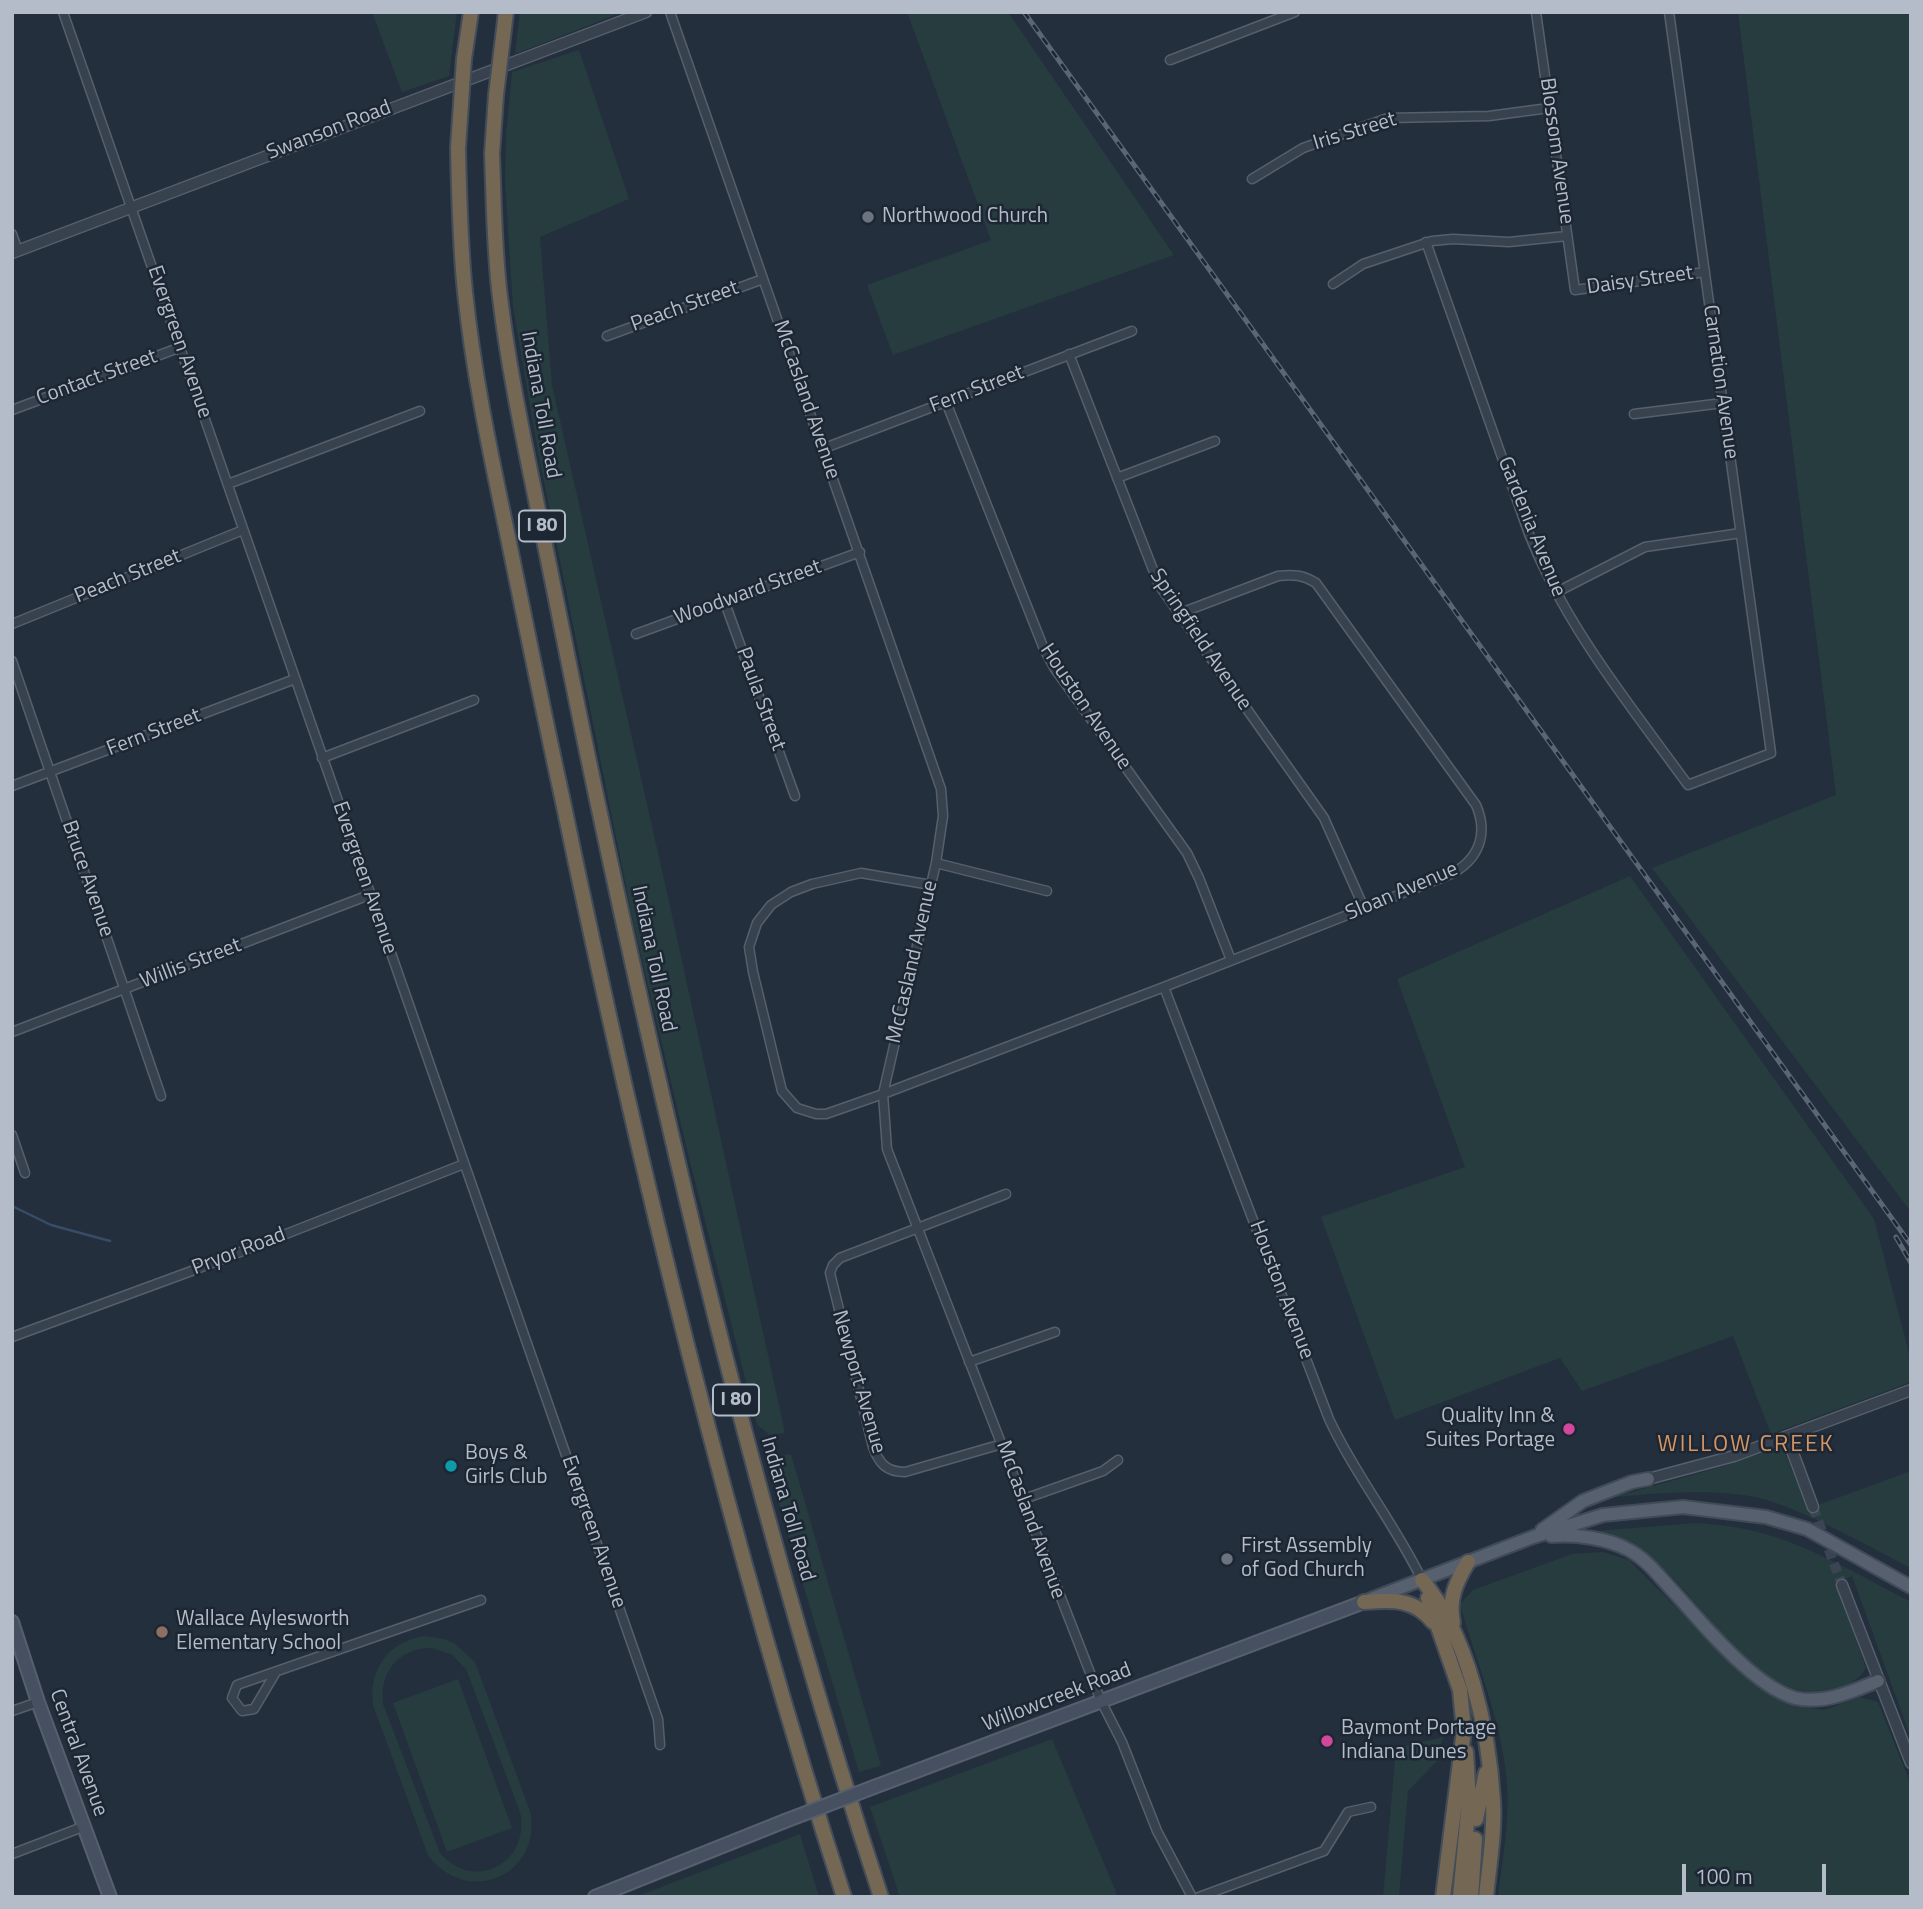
<!DOCTYPE html>
<style>
body{margin:0}
#map{position:relative;width:1923px;height:1909px;overflow:hidden;background:#242f3e;font-family:"Titillium Web",sans-serif}
canvas{display:block}
.frame{position:absolute;inset:0;border:14px solid #b4bcc9;pointer-events:none}
.scale{position:absolute;left:1682px;top:1864px;width:144px;height:32px;box-sizing:border-box;border:4px solid #b4bcc9;border-top:0;padding-left:9px;font-size:21px;line-height:24px;white-space:nowrap;color:#b4bcc9;-webkit-text-stroke:5px #1d2633;paint-order:stroke}
</style>
<div id="map">
<canvas width="1923" height="1909"></canvas>
<div class="frame"></div>
<div class="scale">100 m</div>
</div>
<script>
const g = document.querySelector('canvas').getContext('2d');
g.lineJoin = 'round';
function paint(path, color) {
  g.fillStyle = color;
  g.fill(path, 'evenodd');
}
function stroke(path, color, width, dash) {
  g.strokeStyle = color;
  g.lineWidth = width;
  g.lineCap = dash ? 'butt' : 'round';
  g.setLineDash(dash || []);
  g.stroke(path);
}
function drawText(font, color, halo, rows, align = 'center') {
  g.font = font + ' "Titillium Web",sans-serif';
  g.lineWidth = 5;
  g.setLineDash([]);
  g.textBaseline = 'middle';
  g.strokeStyle = halo;
  g.fillStyle = color;
  for (const [text, x, y, turn = 0] of rows) {
    g.save();
    g.translate(x, y);
    g.rotate((+turn || 0) * Math.PI / 180);
    g.textAlign = isNaN(turn) ? turn : align;
    if (halo) g.strokeText(text, 0, 0);
    g.fillText(text, 0, 0);
    g.restore();
  }
}
paint(new Path2D(`
 M372,12h85l-8,64 -47,16z
 M520,12h103l-108,42z
 M907,12h101l166,243 -281,100 -26,-70 124,-45z
 M1738,12h173v1200l-259,-344 184,-73z
 M579,50l50,149 -89,38 12,148 116,512 117,536 -15,2 -13,-10 -70,-275 -54,-229 -95,-469 -25,-145 -8,-125 1,-47 6,-63z
 M1630,876l244,343 37,142v21l-140,52 -38,-98 -151,55 -22,-33 -165,62 -74,-203 144,-50 -68,-188z
 M1782,1445l25,64 104,-38v97c-46,-23 -92,-51 -141,-67 -44,-14 -110,-8 -156,-4l110,-31z
 M791,1454l90,312 -22,6 -92,-309 6,-6z
 M1696,1523c13,1 26,2 39,4 62,10 120,46 176,75v136l-59,-162 -16,8 30,84c-7,13 -21,19 -35,21 -7,1 -15,4 -21,3 -61,-6 -109,-92 -153,-129 -21,-17 -37,-23 -62,-32z
 M1603,1552l26,8 124,124 41,22 30,4 36,-13 18,5 33,83v112h-413c4,-37 12,-75 9,-112 -4,-62 -31,-122 -47,-181l13,-14 99,-36z
 M425,1636l19,3 10,4 21,19 56,152c9,63 -65,93 -103,41l-55,-150c-5,-36 16,-64 52,-69zM431,1648l20,6 15,15 54,143c11,51 -46,81 -80,41l-57,-149c-4,-32 16,-56 48,-56z
 M458,1679l54,149 -65,24 -54,-149z
 M1443,1737l-6,24 -29,30 -9,106h-16l13,-149z
 M1052,1739l66,158h-218l-30,-90z
 M800,1834l19,63h-184z`), '#263c3f');
stroke(new Path2D(`
 M12,1206l39,19 59,16`), '#394c67', 2.5);
stroke(new Path2D(`
 M1813,1507l29,78`), '#3a4453', 10, [10, 5]);
const minor = new Path2D(`
 M63,12l595,1707 2,26
 M670,12l271,777 2,27 -7,47 -53,231 4,55 214,552 21,41 35,89 35,66
 M1536,12l39,278 130,-18
 M1170,60l125,-48
 M1252,179l51,-31 85,-30 101,-2 60,-8
 M12,234l6,17
 M1426,242l103,292c37,93 101,171 159,251l83,-32 -102,-741
 M1333,284l30,-20 69,-23 21,-2 56,3 58,-6
 M607,336l156,-57
 M1069,354l90,231 165,233 40,90
 M946,402l98,247 11,20 132,184 12,25 32,82
 M12,410l169,-63
 M1634,414l89,-11
 M822,449l310,-118
 M1117,478l98,-37
 M228,484l192,-73
 M1555,593l90,-46 96,-14
 M725,603l70,193
 M12,624l231,-94
 M636,634l224,-82
 M12,661l149,435
 M322,758l152,-58
 M12,786l283,-107
 M936,863l111,28
 M931,885l-70,-12 -49,11 -21,8 -20,13 -14,18 -8,24 4,25 29,119 15,17 19,6h10l57,-20 281,-107 285,-112c29,-14 40,-40 27,-70l-160,-222c-13,-8 -22,-9 -38,-7l-100,38
 M1164,987l165,432c26,56 66,105 93,161
 M12,1032l357,-137
 M12,1135l13,38
 M12,1337l185,-68 267,-105
 M969,1362l86,-30
 M1002,1444l-97,28c-19,0 -26,-9 -32,-25l-43,-174 3,-8 7,-7 166,-64
 M1024,1499l79,-28 15,-11
 M276,1672l-22,37 -12,2 -10,-13 5,-13 244,-85
 M12,1711l26,-9
 M12,1854l73,-28
 M1199,1897l125,-46 24,-39 23,-5`);
const tertiary = new Path2D(`
 M12,253l634,-241
 M1787,1437l26,70
 M1648,1479l86,-23 177,-66
 M1842,1585l69,178`);
const secondary = new Path2D(`
 M12,1622l26,80 72,195
 M874,1787l490,-185
 M595,1897l190,-76`);
const primary = new Path2D(`
 M1542,1530l41,-29 49,-19 16,-3
 M1551,1536c24,-2 56,2 78,14 17,9 30,26 43,40 25,27 49,57 78,81 13,11 28,22 45,27 28,7 58,-7 83,-17
 M1371,1599l162,-62 70,-22 80,-8 83,10 41,12 104,58`);
const motorway = new Path2D(`
 M458,148c1,48 2,96 7,144 8,78 24,155 40,231 19,92 37,183 57,274 77,371 166,739 282,1100
 M492,154c2,48 2,96 8,143 10,84 29,166 45,248 18,88 35,176 54,264 78,367 165,731 282,1088
 M1422,1580c46,54 67,150 71,221 2,31 -4,65 -7,96
 M1428,1598l32,92 4,40 -21,167
 M1364,1602c28,-2 50,-4 69,20
 M1453,1623c-5,-24 3,-41 15,-61
 M1476,1819l10,-46
 M1460,1897l9,-95 -3,-50
 M1471,1897l4,-58`);
stroke(minor, '#565f6c', 11);
stroke(tertiary, '#565f6c', 13);
stroke(secondary, '#565f6c', 16);
stroke(primary, '#414a57', 16);
stroke(motorway, '#434c59', 18);
stroke(minor, '#38414e', 8);
stroke(tertiary, '#38414e', 10);
stroke(secondary, '#465061', 12);
stroke(primary, '#56606e', 12);
stroke(motorway, '#746855', 14);
const rail = new Path2D(`
 M1024,12l887,1233
 M1896,1237l15,26`);
stroke(rail, '#5a6575', 5);
stroke(rail, '#1d2633', 2.5, [8]);
const secondaryBridge = new Path2D(`
 M785,1821l89,-34`);
const motorwayBridge = new Path2D(`
 M458,148l6,-89 7,-47
 M492,154l4,-59 10,-83`);
stroke(secondaryBridge, '#565f6c', 16, []);
stroke(motorwayBridge, '#434c59', 18, []);
stroke(secondaryBridge, '#465061', 12);
stroke(motorwayBridge, '#746855', 14);
for (const [x, y, r, color] of [
 [868,217,7,"#6b7280"],
 [1569,1429,7,"#d1479c"],
 [451,1466,7,"#0f9aa8"],
 [1227,1559,7,"#6b7280"],
 [162,1632,7,"#8d6e63"],
 [1327,1741,7,"#d1479c"]
]) {
  const dot = new Path2D();
  dot.arc(x, y, r, 0, 2 * Math.PI);
  g.fillStyle = color;
  g.fill(dot);
  stroke(dot, '#1d2633', 2.5);
}
for (const [x, y, w] of [
 [542,526,46],
 [736,1400,46]
]) {
  const box = new Path2D();
  box.roundRect(x - w / 2, y - 15.5, w, 31, 5);
  g.fillStyle = '#1d2633';
  g.fill(box);
  stroke(box, '#b4bcc9', 2);
}
drawText('bold 19px', '#b4bcc9', null, [
 ["I 80",542,526],
 ["I 80",736,1400]
]);
drawText('21px', '#b4bcc9', '#1d2633', [
 ["Swanson Road",329,131,-21],
 ["Iris Street",1355,132,-17],
 ["Blossom Avenue",1556,151,82],
 ["Daisy Street",1640,281,-8],
 ["Peach Street",685,307,-20],
 ["Evergreen Avenue",179,342,71],
 ["Contact Street",97,378,-20],
 ["Carnation Avenue",1720,382,82],
 ["Fern Street",977,390,-21],
 ["McCasland Avenue",806,400,71],
 ["Indiana Toll Road",540,405,80],
 ["Gardenia Avenue",1531,527,68],
 ["Peach Street",128,577,-22],
 ["Woodward Street",748,593,-20],
 ["Springfield Avenue",1200,640,56],
 ["Paula Street",760,699,70],
 ["Houston Avenue",1085,707,56],
 ["Fern Street",154,733,-21],
 ["Evergreen Avenue",364,878,71],
 ["Bruce Avenue",87,879,71],
 ["Sloan Avenue",1402,892,-23],
 ["Indiana Toll Road",653,959,78],
 ["McCasland Avenue",913,962,-77],
 ["Willis Street",191,964,-21],
 ["Pryor Road",239,1252,-21],
 ["Houston Avenue",1281,1290,69],
 ["Newport Avenue",858,1382,74],
 ["Indiana Toll Road",787,1509,74],
 ["McCasland Avenue",1030,1520,70],
 ["Evergreen Avenue",593,1532,71],
 ["Willowcreek Road",1057,1698,-21],
 ["Central Avenue",78,1753,70]
]);
drawText('21px', '#b4bcc9', '#1d2633', [
 ["Northwood Church",882,217],
 ["Quality Inn &",1555,1417,"right"],
 ["Suites Portage",1555,1441,"right"],
 ["Boys &",465,1454],
 ["Girls Club",465,1478],
 ["First Assembly",1241,1547],
 ["of God Church",1241,1571],
 ["Wallace Aylesworth",176,1620],
 ["Elementary School",176,1644],
 ["Baymont Portage",1341,1729],
 ["Indiana Dunes",1341,1753]
], 'left');
g.letterSpacing = '2px';
drawText('23px', '#d59563', '#1d2633', [
 ["WILLOW CREEK",1746,1445]
]);
g.letterSpacing = '0px';
</script>
